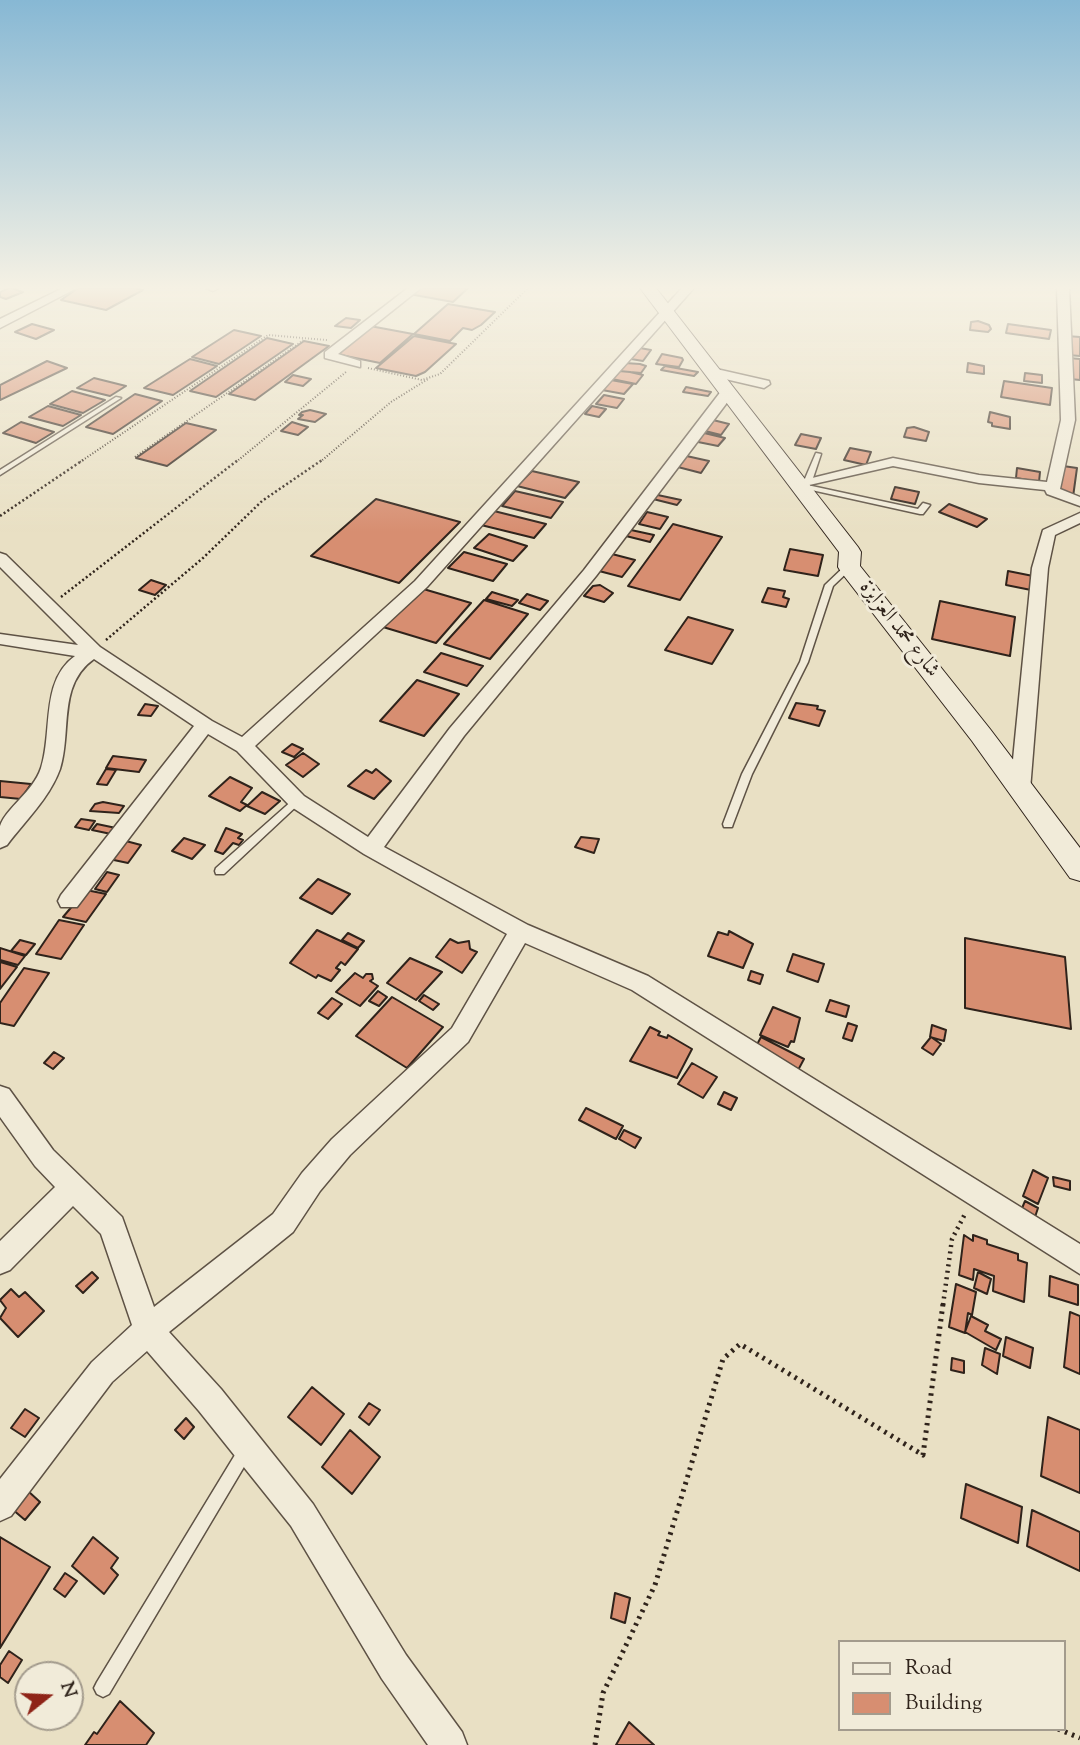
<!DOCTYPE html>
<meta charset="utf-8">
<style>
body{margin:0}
#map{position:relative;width:1080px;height:1745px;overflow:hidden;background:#e9e0c4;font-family:"Sorts Mill Goudy",serif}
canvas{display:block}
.legend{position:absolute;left:838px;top:1640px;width:228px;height:91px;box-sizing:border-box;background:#f1ebd9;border:2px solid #a39b8d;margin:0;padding:9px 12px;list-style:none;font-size:21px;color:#2f231b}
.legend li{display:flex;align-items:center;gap:14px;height:35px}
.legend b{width:35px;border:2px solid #a39b8d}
.north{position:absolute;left:14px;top:1661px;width:70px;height:70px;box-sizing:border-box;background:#f1ebd9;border:2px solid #a39b8d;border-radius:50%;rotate:72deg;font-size:19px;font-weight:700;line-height:28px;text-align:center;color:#2f231b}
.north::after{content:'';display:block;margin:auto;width:24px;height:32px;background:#8f2418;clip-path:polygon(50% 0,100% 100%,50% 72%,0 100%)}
</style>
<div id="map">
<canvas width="1080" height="1745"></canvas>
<ul class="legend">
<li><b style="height:9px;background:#f1ebd9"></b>Road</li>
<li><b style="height:19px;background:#d78e71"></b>Building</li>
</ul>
<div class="north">N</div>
</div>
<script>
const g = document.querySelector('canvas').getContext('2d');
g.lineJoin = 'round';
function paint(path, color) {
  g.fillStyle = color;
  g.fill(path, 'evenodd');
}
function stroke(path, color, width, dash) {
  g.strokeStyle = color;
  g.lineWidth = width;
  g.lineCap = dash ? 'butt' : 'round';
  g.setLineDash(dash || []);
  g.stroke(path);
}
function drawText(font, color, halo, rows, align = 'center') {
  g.font = font + ' "Sorts Mill Goudy",Amiri,serif';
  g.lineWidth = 6;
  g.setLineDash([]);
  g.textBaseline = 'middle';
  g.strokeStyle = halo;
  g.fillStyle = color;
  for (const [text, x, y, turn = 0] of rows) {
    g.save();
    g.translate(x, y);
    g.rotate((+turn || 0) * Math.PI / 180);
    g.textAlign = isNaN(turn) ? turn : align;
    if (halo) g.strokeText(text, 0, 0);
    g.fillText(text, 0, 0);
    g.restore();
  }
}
const building = new Path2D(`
 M9,288h2l12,4 -17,7 -6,-2v-5z
 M78,288h55l10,2 -37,20 -45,-10z
 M416,288h52l-15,14 -44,-8z
 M448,304l47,8 -14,13 -9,5 -9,-2 -13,13 -36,-7z
 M346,318l14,2 -9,8 -16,-2z
 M978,321l11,4 2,4 -3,3 -18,-2 1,-8z
 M32,324l22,6 -18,9 -21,-7z
 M1008,324l43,6 -2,9 -43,-6z
 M370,326l43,8 -33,29 -44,-9z
 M234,330l27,6 -42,28 -27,-7z
 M414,336l42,8 -31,28 -9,4 -40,-8z
 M1067,336l13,1v19l-12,-1z
 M267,338l26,6 -77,53 -26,-6z
 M304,341l25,5 -74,54 -26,-6z
 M640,348l11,2 -8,11 -12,-2z
 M662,354l20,4 1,2 -4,7 -23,-3z
 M1069,358l11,1v21l-10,-1z
 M190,359l27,7 -44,29 -29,-7z
 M47,361l20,7 -67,32v-15z
 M625,363l15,1 6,2 -5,7 -22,-2z
 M968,363l16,3v8l-17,-2z
 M665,366l33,6 -4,4 -33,-6z
 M619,371l11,1 13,3 -7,9 -24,-5z
 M1025,373l17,2v8l-18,-2z
 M293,375l18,4 -8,7 -18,-4z
 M94,378l32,8 -16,10 -33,-8z
 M611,380l22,4 -9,10 -22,-4z
 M1004,381l48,7 -2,17 -49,-8z
 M686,387l25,5 -3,4 -25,-4z
 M72,391l33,9 -22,13 -33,-9z
 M135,394l27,7 -49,33 -27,-7z
 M604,395l20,4 -7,9 -21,-4z
 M48,406l33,9 -18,11 -34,-9z
 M592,406l14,3 -7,8 -14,-3z
 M310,410l16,4 -11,8 -17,-3 5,-4h-4l3,-3z
 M990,412l20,5v12l-18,-3v-3l-4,-1z
 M709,419l20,5 -8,11 -20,-5z
 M21,422l33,10 -18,11 -33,-10z
 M292,422l16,5 -10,8 -17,-4z
 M186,423l30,7 -49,36 -31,-8z
 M914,427l15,5 -3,9 -22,-4 3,-9z
 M700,432l25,6 -7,8 -25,-5z
 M801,434l20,4 -5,11 -21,-4z
 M850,448l21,4 -5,13 -22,-5z
 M682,455l27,6 -8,12 -27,-7z
 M1063,466l14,2 -4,29 -15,-3z
 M1017,468l23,4 -1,10 -23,-4z
 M532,471l47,11 -14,16 -48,-12z
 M895,487l24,5 -4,12 -24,-5z
 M515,491l48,11 -12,16 -49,-12z
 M653,494l28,6 -4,5 -28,-7z
 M376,499l84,23 -61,61 -88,-27z
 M949,504l38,15 -10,8 -38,-15z
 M494,511l52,13 -12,14 -53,-13z
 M647,512l21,5 -8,12 -21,-5z
 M673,524l49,13 -42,63 -52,-14z
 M631,530l23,5 -4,7 -24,-6z
 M489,534l38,12 -14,15 -39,-13z
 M790,549l33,6 -5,21 -34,-6z
 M464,552l43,12 -14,17 -45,-13z
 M612,554l23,6 -13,17 -23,-6z
 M1008,571l25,5 -2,14 -25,-5z
 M151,580l15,5 -11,10 -16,-5z
 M600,585l13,8 -9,9 -20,-6 9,-10z
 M420,588l51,15 -35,40 -53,-16z
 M768,588l17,3 -2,6 6,2 -3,8 -24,-5z
 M492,592l26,8 -6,6 -26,-7z
 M527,594l21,7 -8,9 -21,-7z
 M484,600l44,14 -38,45 -46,-15z
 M940,601l75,16 -5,39 -78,-17z
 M688,617l45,13 -21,34 -47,-14z
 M441,653l42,13 -16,20 -43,-14z
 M417,680l42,14 -35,42 -44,-15z
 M796,703l22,3 -1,3 8,2 -6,15 -30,-8z
 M145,704l13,2 -7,10 -13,-1z
 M292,744l11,5 -9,8 -12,-5z
 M303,753l16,11 -16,13 -17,-12z
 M113,756l33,4 -7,12 -33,-4z
 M106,769l10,1 -9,15 -10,-1z
 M376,769l15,12 -17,18 -26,-13 18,-16 6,3z
 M230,777l22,11 -11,14 6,3 -7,6 -31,-15z
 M0,781l31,3 -10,15 -21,-2z
 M262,792l18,9 -15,13 -18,-8z
 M103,802l21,4 -5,7 -29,-2 5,-7z
 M81,819l14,2 -6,9 -14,-3z
 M97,824l19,4 -5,6 -19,-4z
 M226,828l16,6 -4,4 5,2 -4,5 -6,-2 -10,11 -8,-3z
 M581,837l18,2 -5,14 -19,-6z
 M184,838l21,7 -13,14 -20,-8z
 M122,840l19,5 -13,18 -19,-4z
 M107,872l12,3 -12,17 -12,-3z
 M318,879l32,15 -18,20 -32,-16z
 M86,890l20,4 -20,28 -23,-5z
 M59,920l25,5 -23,34 -25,-5z
 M317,930l41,19 -13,16 -4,-3 -5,6 4,2 -9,11 -13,-6 -2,3 -26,-15z
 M729,931l24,13 -10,24 -35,-12 10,-24 10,3z
 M348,933l16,8 -6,7 -16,-8z
 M965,938l100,19 6,72 -106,-21z
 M450,939l8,4 11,-2 1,8 7,3 -15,21 -26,-16z
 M20,940l15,4 -9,11 -15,-4z
 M0,948l25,8 -7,9 -18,-5z
 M793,954l31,10 -6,18 -31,-11z
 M410,958l32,14 -26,28 -29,-17z
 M0,962l17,5 -17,22z
 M24,968l25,5 -35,53 -14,-3v-20z
 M751,971l12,4 -3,9 -12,-4z
 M355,973l8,5 3,-4h6l1,5 -3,2 8,5 -18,20 -24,-14z
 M378,991l9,6 -8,9 -10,-5z
 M424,995l15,9 -6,6 -14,-9z
 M392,997l51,30 -36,41 -51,-32z
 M332,998l10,6 -14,15 -10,-6z
 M830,1000l19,6 -3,11 -20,-6z
 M773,1007l27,11 -6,24 -3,-1 -3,6 -28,-12z
 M848,1023l9,3 -5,15 -9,-3z
 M932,1025l14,5 -2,11 -14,-4z
 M650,1027l10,5 -2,3 9,3 1,-3 24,14 -15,29 -47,-17z
 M761,1037l43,22 -8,15 -43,-22z
 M931,1037l10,7 -8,11 -11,-7z
 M54,1052l10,6 -11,11 -9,-6z
 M692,1063l25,14 -14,21 -25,-14z
 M724,1092l13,6 -6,12 -13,-6z
 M586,1108l37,18 -7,13 -37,-19z
 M624,1130l17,8 -6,10 -16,-9z
 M1033,1170l15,8 -10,26 -15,-8z
 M1053,1177l17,4v9l-16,-4z
 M1025,1201l13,7 -4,12 -14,-7z
 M964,1235l9,6v-6l14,5v4l31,10v6l9,3 -3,39 -31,-11 1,-15 -20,-7 -1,11 -14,-5z
 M92,1272l6,6 -15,15 -7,-7z
 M978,1272l13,7 -4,15 -13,-6z
 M1050,1276l28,9v20l-29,-9z
 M956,1284l20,8 -4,23 -4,-2 -3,20 -16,-6z
 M11,1289l8,8 6,-5 19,19 -26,26 -18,-19 6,-10 -6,-8z
 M1070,1312l10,4v58l-16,-7z
 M971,1316l17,9 -3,6 16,8 -5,11 -31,-18z
 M1006,1337l27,11 -3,20 -27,-12z
 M985,1348l15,6 -3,20 -15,-9z
 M952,1358l12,3v12l-13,-3z
 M312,1387l32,27 -23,31 -33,-28z
 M369,1403l11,7 -11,15 -10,-8z
 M25,1409l14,9 -14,19 -14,-9z
 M1048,1417l32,13v63l-39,-17z
 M186,1418l8,9 -10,12 -9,-9z
 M350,1430l30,27 -28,37 -30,-27z
 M966,1484l56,23 -4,36 -57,-25z
 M28,1491l12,11 -15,18 -13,-11z
 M1032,1510l48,22v39l-53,-25z
 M0,1537l50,30 -50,81z
 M93,1537l25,21 -7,10 7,7 -14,19 -32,-28z
 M65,1573l12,8 -12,16 -11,-8z
 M615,1593l15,5 -5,25 -14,-5z
 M9,1651l13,9 -14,23 -8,-6v-12z
 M120,1701l34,32 -8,12h-61l9,-13 3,2z
 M629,1722l25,23h-38z`);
paint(building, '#d78e71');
stroke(building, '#2f231b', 2);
const lane = new Path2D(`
 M116,397l5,1 -121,77v-5z
 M816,453l5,1 -9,27 -7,2 -1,-2z
 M798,483l120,26 5,-6 7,2 -7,9h-3l-122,-27z
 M846,565h3l4,2 -20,19 -25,76 -56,112 -19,50 -1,3h-8l-1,-3 19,-50 58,-112 25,-77z
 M297,797l3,2 2,2 -2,2 -76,71h-8l-1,-3 1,-3 78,-69z
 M246,1442l5,3 3,5 -3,5 -142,239 -6,3 -6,-3 -3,-6 3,-6 144,-237z`);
const street = new Path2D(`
 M63,288h14l-77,40v-9z
 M206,288h13l-6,3z
 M408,288h13l-83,66 22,7v6l-35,-9v-6z
 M682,288h12l-267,299 -172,159 49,50 64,41 82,-109 134,-158 138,-180h10v6l-136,180 -132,160 -80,111 144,78 120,51 432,268v30l-448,-284 -107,-47 -57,99 -118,113 -30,36 -27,41 -124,100 52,57 92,115 93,151 56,77 5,13h-39l-46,-66 -91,-153 -92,-115 -52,-60 -35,31 -101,134 -11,5v-42l92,-117 40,-37 -31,-91 -28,-28 -63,64 -10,4v-33l55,-54 -20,-21 -35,-49v-31l9,3 44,61 69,67 32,90 119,-93 29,-41 30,-34 120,-111 55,-94 -143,-80 -74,-48 -53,-55 -29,-17 -131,173h-16l-3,-6 3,-6 133,-169 -100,-67c-37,26 -22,73 -34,110 -11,30 -35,52 -53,76l-7,3c0,-7 0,-17 0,-22 6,-18 33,-34 41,-58 12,-36 -1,-87 34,-112l-75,-12v-10l78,11 -78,-78v-14l6,2 94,92 112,74 30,16 173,-156z
 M1057,288h12l6,132 -15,69 20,8v9l-33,-12 -2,-4 -66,-7 -86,-17 -97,22v-6l97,-24 86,17 68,7 14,-62z
 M712,368l57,13 1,3 -6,4 -56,-13v-6z
 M1080,513v10l-25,12 -7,33 -18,222 -10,7 -10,-7 22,-222 11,-38z`);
const secondary = new Path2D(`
 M640,288h16l202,259 3,5 -1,14 130,163 90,119v33l-10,-3 -98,-137 -131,-169 -3,-5 1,-15z`);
stroke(lane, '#5e5245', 3);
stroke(street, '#5e5245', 3);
stroke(secondary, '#2f231b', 2);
stroke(new Path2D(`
 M368,368l54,12 18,-6 88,-86
 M135,457l170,-118
 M80,462l188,-127 59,5
 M236,462l110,-90
 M320,462l71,-60 37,-23`), '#2f231b', 2, [1, 2]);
stroke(new Path2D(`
 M0,516l83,-56
 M61,597l177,-137
 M106,640l97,-82 59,-57 60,-41`), '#2f231b', 2.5, [2, 2.5]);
stroke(new Path2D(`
 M943,1305l9,-66 14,-27`), '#2f231b', 4.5, [2, 4.5]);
stroke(new Path2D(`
 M1058,1729l22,9
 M595,1745l8,-52 52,-108 68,-226 17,-15 183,111 20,-151`), '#2f231b', 5, [2.5, 5]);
paint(lane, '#f1ebd9');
paint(street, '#f1ebd9');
paint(secondary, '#f1ebd9');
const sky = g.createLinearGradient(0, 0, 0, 532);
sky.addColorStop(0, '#87b8d4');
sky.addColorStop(0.54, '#f5f1e4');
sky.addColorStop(1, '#f5f1e400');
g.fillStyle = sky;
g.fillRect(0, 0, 1080, 532);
drawText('21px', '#2f231b', '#f1ebd9', [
 ["شارع محمد العزايزة",898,630,52]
]);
</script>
